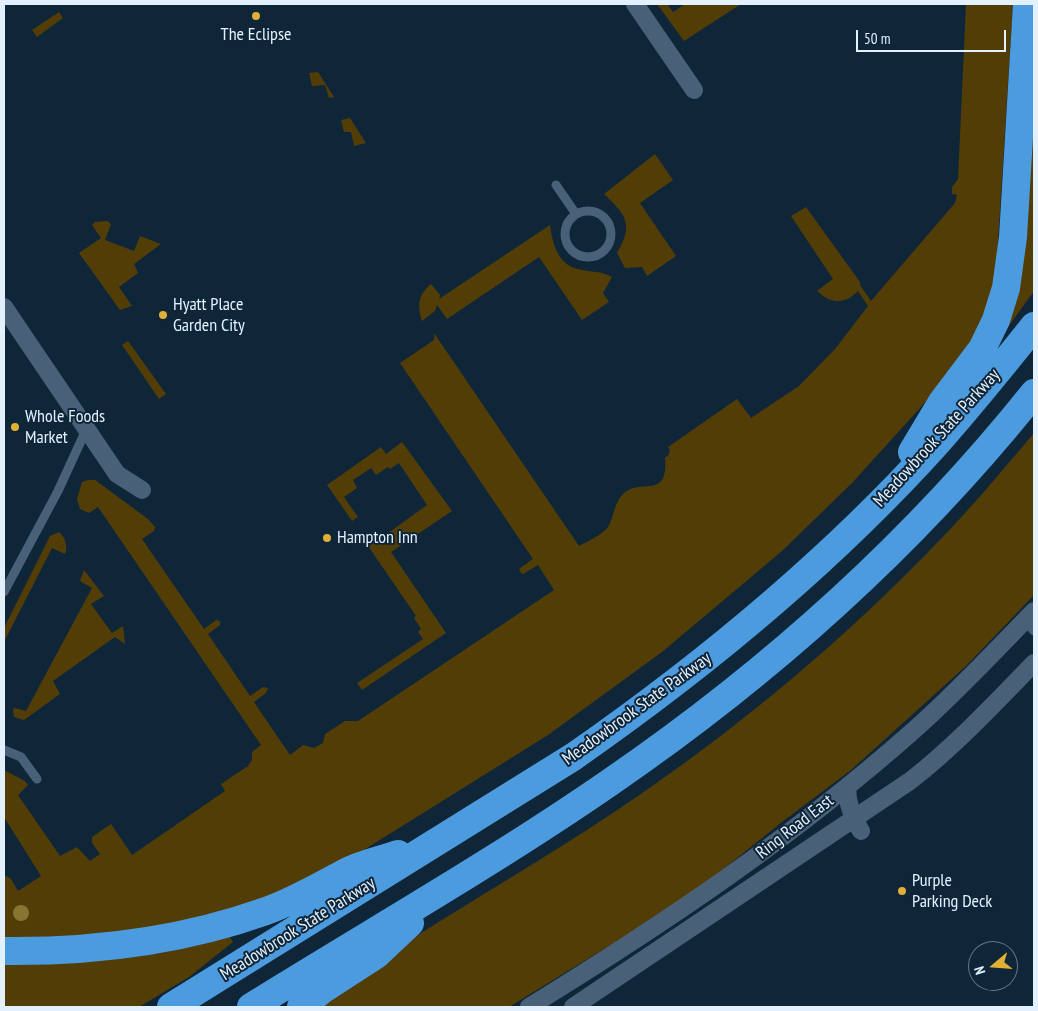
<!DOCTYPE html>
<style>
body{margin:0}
#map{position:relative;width:1038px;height:1011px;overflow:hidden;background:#0f2639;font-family:"PT Sans Narrow",sans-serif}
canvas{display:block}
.frame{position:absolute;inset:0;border:5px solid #e3f1fe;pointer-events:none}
.north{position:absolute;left:968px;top:941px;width:50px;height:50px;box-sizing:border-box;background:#0f2639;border:1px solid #647788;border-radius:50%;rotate:252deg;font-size:14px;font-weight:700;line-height:20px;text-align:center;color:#e3f1fe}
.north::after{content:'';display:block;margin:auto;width:18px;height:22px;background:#e1af34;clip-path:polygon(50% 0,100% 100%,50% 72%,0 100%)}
.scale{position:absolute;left:856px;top:30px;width:150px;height:22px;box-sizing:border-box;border:2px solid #e3f1fe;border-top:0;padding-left:6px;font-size:15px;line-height:18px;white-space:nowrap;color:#e3f1fe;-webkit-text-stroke:4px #0f2639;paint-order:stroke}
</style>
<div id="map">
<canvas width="1038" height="1011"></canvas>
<div class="frame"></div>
<div class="north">N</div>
<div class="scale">50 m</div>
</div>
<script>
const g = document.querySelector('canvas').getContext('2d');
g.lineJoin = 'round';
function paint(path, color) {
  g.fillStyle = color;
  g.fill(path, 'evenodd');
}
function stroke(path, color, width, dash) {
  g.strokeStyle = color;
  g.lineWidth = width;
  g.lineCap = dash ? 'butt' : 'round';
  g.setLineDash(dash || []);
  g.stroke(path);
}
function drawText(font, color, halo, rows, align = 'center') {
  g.font = font + ' "PT Sans Narrow",sans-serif';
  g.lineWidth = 4;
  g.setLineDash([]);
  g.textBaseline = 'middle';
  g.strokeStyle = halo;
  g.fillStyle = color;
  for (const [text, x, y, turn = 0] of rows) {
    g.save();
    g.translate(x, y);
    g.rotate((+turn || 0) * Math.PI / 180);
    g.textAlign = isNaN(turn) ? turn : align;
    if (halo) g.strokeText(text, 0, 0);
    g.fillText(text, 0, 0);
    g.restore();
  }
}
paint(new Path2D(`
 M657,4h10l6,8 12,-8h56l-57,37z
 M966,4h47l-17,268 -5,35 -12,30 -39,49 -88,97 -70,68 -120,101 -114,83 -221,138 -44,23 -123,34 -156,12v-67l7,4 7,12 23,-15 -37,-59v-47l21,11 3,4 -10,10 42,61 17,-9 13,14 10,-7 -8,-11v-6l19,-13 21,31 93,-64 -4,-7 27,-18 4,-6v-8l9,-7 -163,-238 -9,6 -9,-4 -3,-10 5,-17 6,-2h7l53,39 7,8 -1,4 -12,8 62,90 12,-9 4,1v4l-12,9 42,62 13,-9 5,1 -2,5 -12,9 36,53 13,-10 11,3 9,-5 2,-9 20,-13h13l196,-131 -16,-25 -15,9 -2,-1 -2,-4 14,-10 -133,-196 34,-23v-7l145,213c9,-5 28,-13 31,-23 4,-9 5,-21 13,-29 18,-17 46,7 42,-37l3,-1 2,-6 -2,-3 69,-48 14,19 48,-32 36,-37 33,-43 -10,-15c-14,14 -27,13 -41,0l16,-12 -42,-63 15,-9 54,75v3l11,16 84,-98 2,-8 -5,-1v-7l6,-8z
 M1034,4v287l-26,36 -7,-6z
 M59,12l4,6 -26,19 -5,-7z
 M318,72l16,25 -5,1 -4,-13 -13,1 -3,-13z
 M350,118l16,25 -12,3 -3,-14h-7l-3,-12z
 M655,154l18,26 -33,23 36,53 -29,20 -5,-9 -17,1 -8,-15c17,-29 9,-38 -13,-59z
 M107,221l4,3 -6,16 29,11 6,-15 21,8 -27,20 4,9 -19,14 13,19 -12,4 -41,-57 22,-15 -9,-13 3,-3z
 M550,225c2,17 8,40 28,44 16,4 20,1 34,8l-9,16 6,9 -27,18 -43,-63 -92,62 -10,-14 -2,6 -13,10c-5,-16 -4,-26 9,-37l9,11 -1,4z
 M128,341l38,53 -7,5 -37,-54z
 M1034,433v162l-67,70 -116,105 -69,52 -71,57 -68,46 -134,82h-198c108,-79 227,-141 337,-218 102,-71 198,-152 284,-241 36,-36 69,-76 102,-115z
 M402,442l50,69 -61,41 55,81 -84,57 -5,-7 66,-44 -5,-7 3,-3 -7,-11 2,-2 -50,-73 14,-11 4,4 43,-31 -28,-42 -9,6 -2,-2 -12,8 -5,-7 -18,12 4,8 -13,9 14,20 -6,4 -25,-36 54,-38 5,7z
 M59,532c6,5 9,14 6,22l-13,-6 -48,94v-14l46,-92z
 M84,570l20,26 -13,8 21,29 11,-7 2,18 -10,-7 -62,44 7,13 -36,26 -10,-3 -1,-8 2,-1 11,3 66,-123 -12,-7z
 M228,934l5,8 -44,35 -50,30h-135v-45z`), '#523d07');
stroke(new Path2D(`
 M556,185l20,29
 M565 234a23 23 0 1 1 46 0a23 23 0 1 1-46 0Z
 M4,592l54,-101 28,-61
 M1025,621l9,10
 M4,750l17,7 16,22`), '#496178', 9);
stroke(new Path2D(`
 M635,4l59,86
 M4,307l113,167 25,16
 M847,787c0,16 5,30 14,44
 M529,1007c136,-84 263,-169 384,-276 42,-37 81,-79 121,-120
 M573,1007l337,-226c45,-35 84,-77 124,-118`), '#496178', 18);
stroke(new Path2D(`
 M912,452l30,-50 40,-53 14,-29 10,-32 7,-51 14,-233
 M4,951c88,1 178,-10 262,-40 28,-10 52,-24 78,-38 17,-9 37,-13 54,-19
 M171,1007l402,-250c132,-92 257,-195 365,-315 33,-38 65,-77 96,-116
 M251,1007c119,-74 242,-144 358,-224 159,-109 305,-240 425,-390
 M301,1007l21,-17 54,-35 34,-32`), '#4c9bdf', 28);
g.fillStyle = '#897532';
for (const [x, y] of [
 [21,913]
]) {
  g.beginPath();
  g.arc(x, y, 8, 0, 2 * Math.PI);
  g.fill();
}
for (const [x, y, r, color] of [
 [256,16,5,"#e1af34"],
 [163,315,5,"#e1af34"],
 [15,427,5,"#e1af34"],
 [327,538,5,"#e1af34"],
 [902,891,5,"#e1af34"]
]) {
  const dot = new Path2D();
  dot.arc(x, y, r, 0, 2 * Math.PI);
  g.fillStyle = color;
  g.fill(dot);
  stroke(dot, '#0f2639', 2);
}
drawText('18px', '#e3f1fe', '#0f2639', [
 ["The Eclipse",256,35,"center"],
 ["Hyatt Place",173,305],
 ["Garden City",173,326],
 ["Whole Foods",25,417],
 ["Market",25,438],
 ["Hampton Inn",337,538],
 ["Purple",912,881],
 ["Parking Deck",912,902]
], 'left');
drawText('18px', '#e3f1fe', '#0f2639', [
 ["Meadowbrook State Parkway",937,438,-48],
 ["Meadowbrook State Parkway",637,709,-36],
 ["Ring Road East",795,827,-38],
 ["Meadowbrook State Parkway",298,929,-32]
]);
</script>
